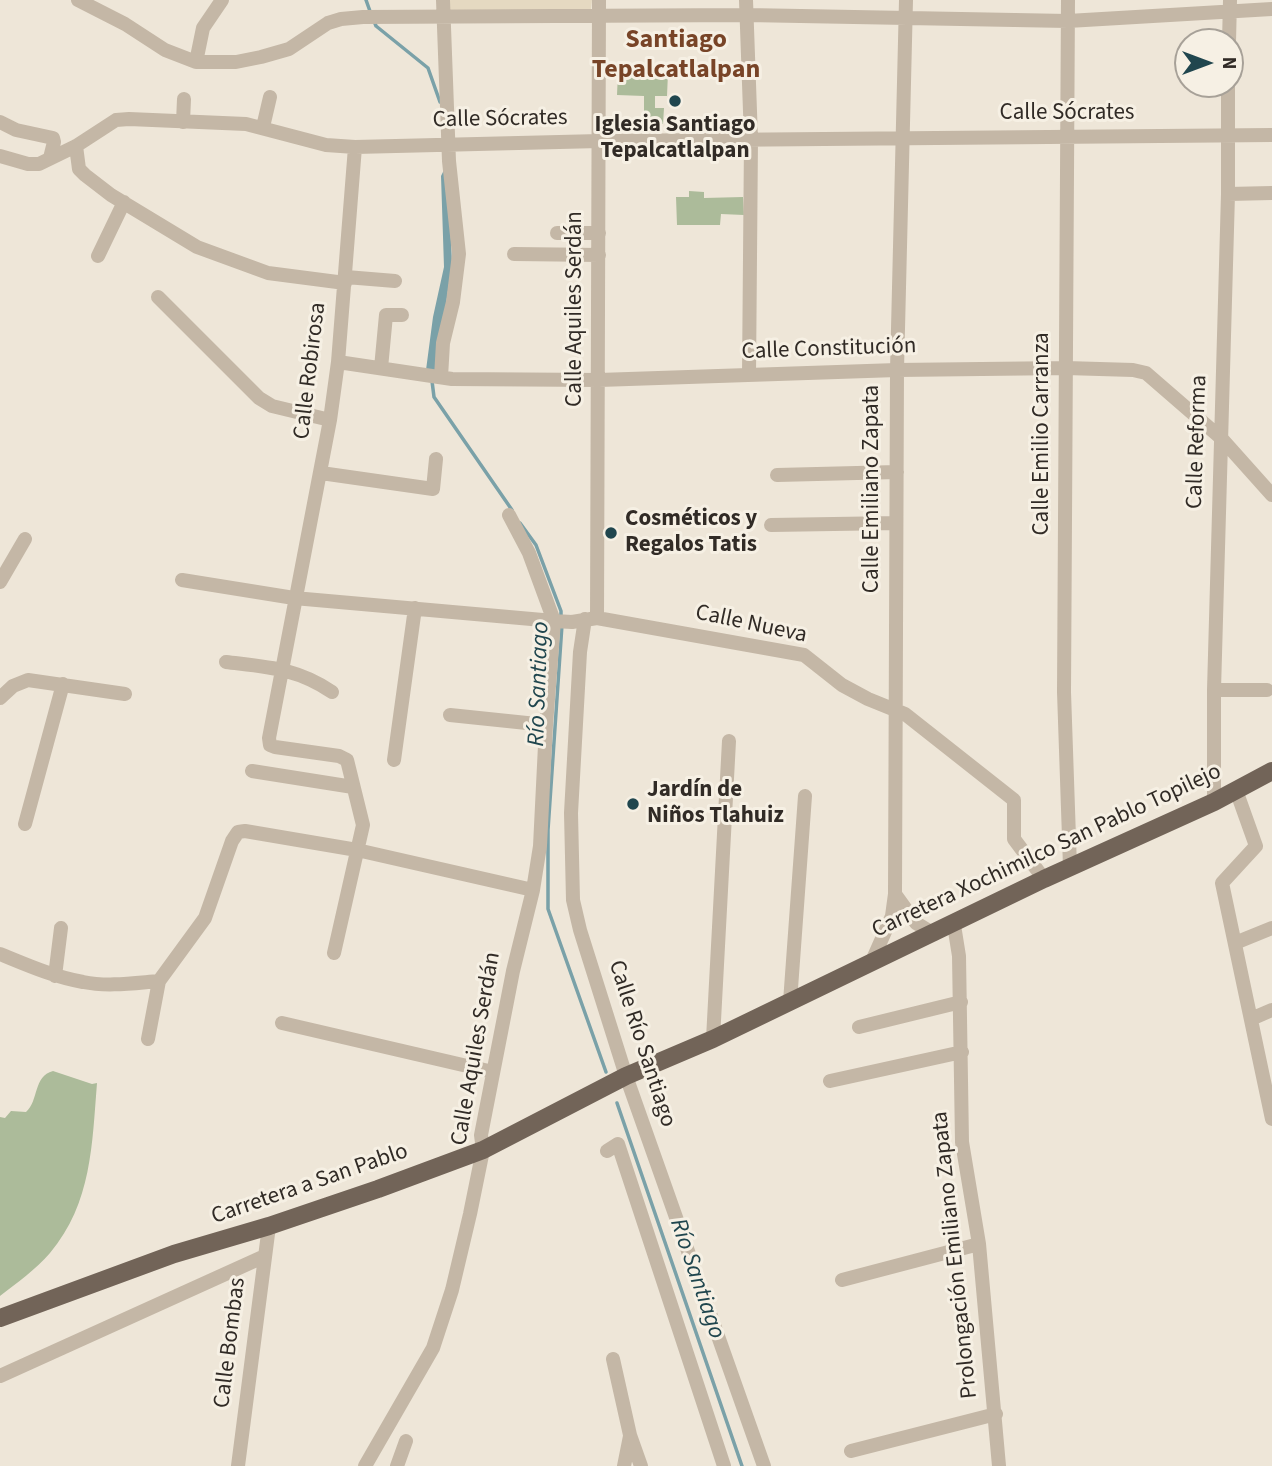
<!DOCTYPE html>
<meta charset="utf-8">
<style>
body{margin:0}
#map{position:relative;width:1272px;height:1466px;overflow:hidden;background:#eee6d8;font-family:"Source Sans 3",sans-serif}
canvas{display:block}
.north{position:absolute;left:1174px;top:28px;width:70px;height:70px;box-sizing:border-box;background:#f6f0e4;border:2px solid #a7a198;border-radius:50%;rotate:90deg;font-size:19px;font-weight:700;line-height:28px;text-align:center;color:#312b26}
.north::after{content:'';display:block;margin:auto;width:24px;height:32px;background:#20464e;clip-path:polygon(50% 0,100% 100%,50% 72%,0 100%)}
</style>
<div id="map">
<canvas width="1272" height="1466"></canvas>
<div class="north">N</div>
</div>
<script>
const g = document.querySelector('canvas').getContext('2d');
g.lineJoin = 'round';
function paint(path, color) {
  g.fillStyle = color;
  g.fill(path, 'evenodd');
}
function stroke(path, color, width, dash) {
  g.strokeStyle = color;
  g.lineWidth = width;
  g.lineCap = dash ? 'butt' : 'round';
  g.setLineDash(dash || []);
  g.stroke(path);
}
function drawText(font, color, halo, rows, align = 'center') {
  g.font = font + ' "Source Sans 3",sans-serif';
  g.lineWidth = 6;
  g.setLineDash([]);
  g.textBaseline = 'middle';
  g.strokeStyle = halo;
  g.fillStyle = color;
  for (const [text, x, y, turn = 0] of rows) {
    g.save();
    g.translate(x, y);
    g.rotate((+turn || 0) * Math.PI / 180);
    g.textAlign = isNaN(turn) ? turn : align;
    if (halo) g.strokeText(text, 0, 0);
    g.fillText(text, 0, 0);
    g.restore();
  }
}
paint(new Path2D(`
 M618,72l50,1 -1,23h-12v12h9l-1,16h-19v-28l-27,-1z
 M689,191l15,1v6l39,-1 1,18 -23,-1 -1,11h-43l-1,-28h13z
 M53,1071l39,13 5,-1c-5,61 -5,120 -47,170 -14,16 -33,30 -50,43v-179l5,1 6,-7 15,1c13,-11 7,-36 27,-41z`), '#acbb9a');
paint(new Path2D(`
 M447,0h145l-1,9 -69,3 -74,-1z`), '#e5d9c1');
paint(new Path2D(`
 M445,168l3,8 4,87 -16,110 -10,-3 7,-53 11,-50 -3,-91z`), '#7aa1a8');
stroke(new Path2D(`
 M366,0l5,14
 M374,21l2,5 52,42 12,34
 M432,381l2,16 78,113
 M520,523l16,22 25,66v6
 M562,625l-14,205v79l58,163
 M617,1103l125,363`), '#7aa1a8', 3.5);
stroke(new Path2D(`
 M78,0l47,24 40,26 31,12h40l25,-5 28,-8 39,-26 13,-4 22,-2 384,-2 321,6 204,-12
 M746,0l5,139 -2,236
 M1068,0l-4,692 6,175
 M1229,42l1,-42
 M196,62l7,-34 19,-28
 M0,122l16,8 37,8 1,4 -4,16
 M183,122l1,-23
 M263,127l7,-30
 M76,146l3,23 6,6 26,20 86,52 71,26 77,10
 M0,156l28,8h11l37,-18 40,-26 13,-1 117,5 80,21 29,2 245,-6 672,-6
 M1228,194l44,-1
 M557,233h42
 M514,254l85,1
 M98,256l26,-54
 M346,277l49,4
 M158,297l101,101 13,8 58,14
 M338,362l114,17 147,1 298,-10 169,-2 67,2 13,3 75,65 51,57
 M381,368l5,-53h16
 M441,377l2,-34 10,-41 6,-48 -10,-93 -6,-161
 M321,473l112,16 3,-30
 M777,475l120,-3
 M771,525l125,-2
 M182,580l112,18 260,23 -25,-68 -20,-38
 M0,582l25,-43
 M597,618l2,-618
 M585,619l-5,33 -9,161 2,87 7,30 46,146 138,390
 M226,662c41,5 71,6 106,30
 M1214,690h53
 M0,698l13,-12 15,-6 97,14
 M450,715l96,10
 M394,760l21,-152
 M252,771l101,16
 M1236,790l20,56 -34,37 50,236
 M1214,802v-112l14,-496v-110
 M25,824l38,-140
 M895,894l21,29 18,11
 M954,925l5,31 3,186 17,102 20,222
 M1235,943l37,-15
 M334,953l29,-128 -16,-65 -8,-4 -64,-9 -5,-2 -1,-7 61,-318 8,-58 17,-215
 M0,954c27,11 54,23 83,28 25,5 51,1 76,-1l46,-63 27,-77 6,-9 7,-1 112,19 176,40
 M872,961l20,-45 3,-22 2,-524 9,-370
 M55,976l6,-48
 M790,1002l15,-206
 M1251,1019l21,-9
 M282,1023l211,49
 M859,1027l102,-25
 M148,1039l11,-58
 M713,1039l16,-298
 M830,1081l132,-29
 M607,1151l11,-7 106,322
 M842,1280l137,-36
 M613,1359l17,76 11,31
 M0,1376l265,-120
 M851,1451l145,-37
 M238,1466l31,-240
 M365,1466l68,-118 19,-58 18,-76 13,-64 -2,-15 32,-164 20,-81 7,-44 6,-121 8,-104 18,1 25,-4 207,37 38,30 26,14 37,15 109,86v39l30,40
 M397,1466l9,-25
 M624,1466l6,-30`), '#c4b7a6', 14);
stroke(new Path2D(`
 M0,1318l174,-64 95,-28 109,-37 105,-39 143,-74 87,-37 331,-160 170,-77 58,-31`), '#726458', 18);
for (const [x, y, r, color] of [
 [675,101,7,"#20464e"],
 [611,533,7,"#20464e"],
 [633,804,7,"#20464e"]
]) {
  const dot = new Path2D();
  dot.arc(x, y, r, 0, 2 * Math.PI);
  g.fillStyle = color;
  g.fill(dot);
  stroke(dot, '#f6f0e4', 2.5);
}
drawText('23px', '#312b26', '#f6f0e4', [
 ["Calle Sócrates",1067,114],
 ["Calle Sócrates",500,120,-1],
 ["Calle Aquiles Serdán",576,309,-90],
 ["Calle Constitución",829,350,-2],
 ["Calle Robirosa",311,371,-83],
 ["Calle Emilio Carranza",1043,434,-90],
 ["Calle Reforma",1198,442,-88],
 ["Calle Emiliano Zapata",873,489,-90],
 ["Calle Nueva",751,625,12],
 ["Carretera Xochimilco San Pablo Topilejo",1047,852,-25],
 ["Calle Río Santiago",641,1044,72],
 ["Calle Aquiles Serdán",477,1049,-80],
 ["Carretera a San Pablo",310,1185,-19],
 ["Prolongación Emiliano Zapata",956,1255,-96],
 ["Calle Bombas",231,1343,-83]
]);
drawText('bold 23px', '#312b26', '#f6f0e4', [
 ["Iglesia Santiago",675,126,"center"],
 ["Tepalcatlalpan",675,152,"center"],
 ["Cosméticos y",625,520],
 ["Regalos Tatis",625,546],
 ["Jardín de",647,791],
 ["Niños Tlahuiz",647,817]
], 'left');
drawText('italic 24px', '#20464e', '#f6f0e4', [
 ["Río Santiago",540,684,-88],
 ["Río Santiago",696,1279,71]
]);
drawText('bold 26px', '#784427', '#f6f0e4', [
 ["Santiago",676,41],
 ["Tepalcatlalpan",676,71]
]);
</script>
